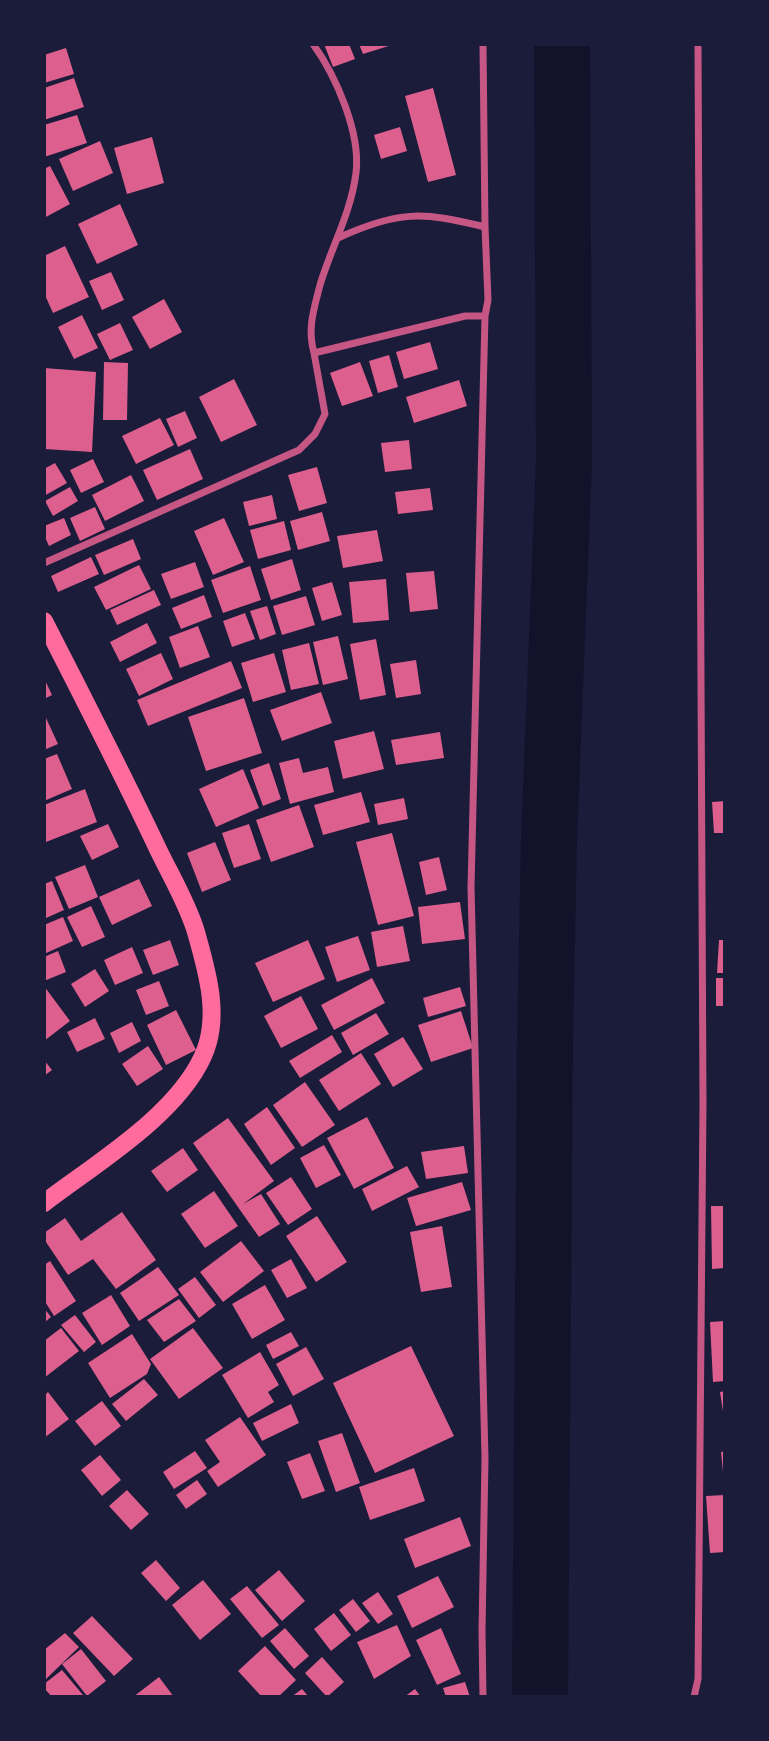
<!DOCTYPE html>
<style>
body{margin:0}
#map{position:relative;width:769px;height:1741px;overflow:hidden;background:#1b1b3a;font-family:"Source Sans 3",sans-serif}
canvas{display:block}
.frame{position:absolute;inset:0;border:46px solid #1b1b3a;pointer-events:none}
</style>
<div id="map">
<canvas width="769" height="1741"></canvas>
<div class="frame"></div>
</div>
<script>
const g = document.querySelector('canvas').getContext('2d');
g.lineJoin = 'round';
function stroke(path, color, width, dash) {
  g.strokeStyle = color;
  g.lineWidth = width;
  g.lineCap = dash ? 'butt' : 'round';
  g.setLineDash(dash || []);
  g.stroke(path);
}
function paint(path, color) {
  g.fillStyle = color;
  g.fill(path, 'evenodd');
}
stroke(new Path2D(`
 M540,1697l5,-655 4,-202 15,-380 -2,-416`), '#12122b', 56);
paint(new Path2D(`
 M324,44h25l6,15 -22,8z
 M359,44h36l-32,10z
 M66,48l8,26 -30,9v-28z
 M74,78l10,29 -40,13v-32z
 M433,88l23,87 -28,7 -23,-86z
 M77,115l10,28 -43,14v-32z
 M400,127l7,24 -26,8 -7,-24z
 M152,137l12,46 -37,11 -13,-46z
 M100,141l13,32 -40,18 -14,-32z
 M50,166l20,38 -26,14v-49z
 M120,204l18,41 -41,19 -19,-40z
 M65,246l24,51 -36,16 -9,-20v-37z
 M111,272l13,28 -22,10 -13,-29z
 M164,299l18,33 -32,17 -18,-32z
 M82,315l16,33 -24,11 -16,-32z
 M120,323l13,27 -23,10 -13,-26z
 M430,342l8,27 -34,10 -8,-27z
 M389,355l9,32 -20,6 -9,-32z
 M104,362l24,1 -1,57h-24z
 M360,362l13,34 -31,10 -12,-33z
 M44,368l52,4 -4,80 -48,-3z
 M234,379l23,46 -36,17 -22,-45z
 M459,380l8,26 -53,17 -8,-26z
 M185,411l12,27 -19,9 -12,-28z
 M160,418l14,27 -38,19 -14,-28z
 M409,440l3,29 -27,3 -4,-29z
 M190,449l13,30 -46,21 -14,-30z
 M93,459l11,23 -23,11 -11,-23z
 M55,463l12,20 -23,13v-27z
 M317,467l10,36 -28,8 -11,-36z
 M131,475l13,26 -39,20 -13,-26z
 M70,487l8,14 -25,15 -8,-15z
 M430,488l3,22 -35,4 -3,-22z
 M272,495l5,24 -28,7 -6,-24z
 M95,507l10,22 -25,12 -10,-23z
 M322,512l8,29 -32,9 -8,-29z
 M64,518l7,17 -22,11 -5,-11v-9z
 M224,518l20,44 -31,13 -19,-44z
 M284,521l7,29 -33,9 -8,-29z
 M377,530l6,31 -40,7 -6,-32z
 M133,539l8,20 -37,16 -9,-20z
 M91,557l8,17 -41,18 -7,-16z
 M292,559l9,31 -30,10 -10,-31z
 M195,562l9,25 -33,12 -10,-25z
 M139,565l12,24 -45,21 -12,-23z
 M250,566l11,34 -38,13 -12,-33z
 M434,571l4,38 -28,3 -4,-39z
 M386,579l3,41 -36,3 -4,-41z
 M332,582l10,33 -20,6 -10,-33z
 M154,590l7,15 -44,20 -7,-15z
 M204,595l8,22 -31,12 -9,-21z
 M306,596l9,29 -33,10 -9,-29z
 M267,606l9,28 -16,6 -10,-29z
 M245,613l10,26 -23,8 -9,-26z
 M147,623l10,20 -37,19 -10,-20z
 M198,626l12,31 -30,11 -11,-31z
 M338,636l10,43 -25,6 -10,-43z
 M376,639l10,56 -26,5 -10,-56z
 M309,643l10,41 -28,6 -9,-40z
 M161,653l12,26 -34,17 -13,-27z
 M274,653l12,39 -33,10 -12,-39z
 M416,660l5,34 -25,4 -6,-34z
 M231,661l11,27 -94,38 -11,-26z
 M44,678l8,17 -8,4z
 M321,692l11,31 -50,18 -12,-31z
 M244,698l18,55 -56,18 -18,-54z
 M46,718l12,26 -14,6v-31z
 M374,731l10,38 -41,10 -9,-38z
 M440,732l4,26 -48,7 -5,-25z
 M57,754l15,35 -28,12v-42z
 M299,758l4,15 25,-6 6,25 -44,12 -11,-41z
 M269,763l12,36 -18,7 -13,-36z
 M243,769l16,39 -43,19 -17,-38z
 M85,789l12,33 -51,20 -2,-5v-32z
 M361,792l9,30 -47,13 -9,-30z
 M404,798l4,21 -30,6 -4,-21z
 M725,801v32h-11l-2,-31z
 M299,805l15,42 -43,15 -15,-42z
 M108,824l11,23 -27,13 -12,-24z
 M249,824l12,35 -27,9 -12,-35z
 M392,833l22,83 -36,9 -22,-83z
 M215,842l16,38 -29,12 -15,-39z
 M439,857l8,33 -21,5 -7,-33z
 M85,865l13,32 -29,12 -14,-32z
 M139,879l13,27 -40,19 -13,-28z
 M52,881l12,29 -20,9v-35z
 M460,902l5,37 -43,5 -4,-37z
 M91,906l14,31 -23,10 -15,-30z
 M63,917l10,24 -29,13v-29z
 M403,926l7,35 -33,6 -6,-35z
 M358,936l12,34 -33,12 -12,-35z
 M170,940l9,25 -26,10 -10,-25z
 M308,940l17,39 -52,23 -18,-39z
 M719,940h6v33h-8z
 M132,947l11,26 -28,12 -11,-25z
 M58,951l8,21 -22,9v-24z
 M95,969l14,22 -24,16 -14,-23z
 M372,978l13,25 -51,27 -13,-25z
 M716,978h9v28h-9z
 M159,981l10,25 -23,9 -10,-25z
 M44,986l26,35 -26,20z
 M460,987l6,19 -38,11 -5,-19z
 M301,996l17,33 -37,19 -17,-32z
 M176,1010l20,40 -30,15 -19,-40z
 M461,1011l12,37 -42,14 -13,-37z
 M376,1013l13,21 -36,21 -12,-22z
 M95,1018l10,21 -28,13 -10,-20z
 M132,1022l9,19 -22,12 -9,-20z
 M332,1035l10,17 -42,26 -11,-17z
 M403,1037l20,32 -30,18 -19,-33z
 M148,1046l15,23 -26,17 -15,-22z
 M361,1053l20,31 -42,27 -20,-31z
 M44,1060l8,10 -8,6z
 M305,1082l30,43 -33,22 -29,-42z
 M267,1107l28,41 -24,17 -27,-41z
 M367,1117l27,51 -40,21 -27,-51z
 M228,1118l46,63 -31,23 18,-10 19,30 -21,13 -66,-94z
 M324,1145l17,30 -25,13 -16,-30z
 M464,1146l4,27 -42,6 -5,-27z
 M183,1148l15,22 -31,22 -16,-21z
 M407,1166l12,21 -47,24 -10,-22z
 M291,1177l21,32 -24,16 -22,-32z
 M462,1182l9,28 -55,16 -9,-28z
 M214,1191l24,35 -33,22 -24,-34z
 M711,1206h14v62l-13,1z
 M122,1212l34,48 -40,29 -23,-30 -25,16 -24,-36v-6l21,-15 16,23z
 M317,1216l30,46 -31,20 -30,-46z
 M442,1226l10,61 -31,5 -11,-60z
 M241,1241l23,30 -41,31 -23,-30z
 M291,1259l16,29 -20,10 -16,-28z
 M50,1261l26,40 -22,15 -10,-16v-35z
 M158,1267l21,28 -40,26 -19,-28z
 M195,1277l21,28 -17,13 -21,-29z
 M265,1285l20,35 -33,19 -20,-35z
 M111,1295l19,31 -28,19 -20,-32z
 M179,1299l17,22 -32,21 -17,-22z
 M44,1308l7,9 -7,6z
 M75,1315l21,27 -12,10 -23,-27z
 M725,1321v60l-12,1 -3,-60z
 M61,1328l18,23 -35,27v-37z
 M193,1328l30,40 -44,31 -29,-40z
 M291,1332l8,14 -26,13 -7,-14z
 M132,1334l19,30 -4,10 -37,24 -22,-35z
 M411,1346l43,90 -79,37 -42,-90z
 M306,1347l18,32 -31,17 -17,-32z
 M260,1352l19,33 -11,7 6,10 -26,16 -26,-43z
 M144,1379l14,16 -32,26 -14,-17z
 M725,1391v27h-1l-4,-26z
 M48,1392l21,27 -25,19v-42z
 M102,1401l19,25 -26,20 -20,-25z
 M291,1404l8,19 -37,18 -9,-18z
 M240,1417l26,38 -48,32 -11,-16 13,-9 -15,-22z
 M342,1433l18,50 -24,9 -18,-51z
 M195,1451l12,17 -33,21 -11,-17z
 M725,1451v21h-2l-2,-20z
 M310,1453l15,38 -23,8 -15,-37z
 M100,1455l21,25 -19,16 -21,-26z
 M414,1468l11,33 -55,19 -11,-33z
 M197,1480l10,14 -21,15 -10,-14z
 M127,1490l22,24 -18,16 -22,-24z
 M725,1495v57l-15,1 -4,-57z
 M460,1517l11,29 -56,22 -11,-29z
 M156,1560l24,28 -14,13 -25,-28z
 M279,1570l26,31 -23,20 -27,-31z
 M438,1576l16,31 -42,21 -15,-32z
 M203,1580l28,34 -31,26 -28,-35z
 M247,1586l32,39 -17,13 -32,-39z
 M378,1592l15,22 -15,10 -16,-21z
 M353,1599l17,22 -14,11 -17,-22z
 M334,1613l17,22 -20,16 -17,-22z
 M92,1616l41,43 -19,17 -41,-43z
 M397,1625l14,31 -37,23 -17,-37z
 M285,1628l24,28 -15,13 -24,-28z
 M441,1628l20,46 -24,11 -21,-45z
 M65,1633l14,14 -35,34v-31z
 M265,1646l31,34 -18,17h-16l-24,-26z
 M81,1649l25,32 -19,15 -25,-32z
 M322,1657l22,25 -17,15 -22,-24z
 M62,1670l21,25 -3,2h-28l-8,-9v-4z
 M159,1677l15,20h-41z
 M465,1682l5,15h-24l-3,-9z
 M302,1689l7,8h-18z
 M415,1689l6,8h-17z`), '#dd5f8e');
stroke(new Path2D(`
 M313,44c23,32 48,89 43,129 -5,40 -25,75 -36,112 -6,24 -13,43 -6,68
 M483,44l2,183 3,73 -3,16
 M338,238c59,-27 84,-27 147,-11
 M44,563l255,-113 16,-16 10,-20 -11,-61 151,-37h20l-14,571 14,571 -3,173 1,66
 M694,1697l4,-18 5,-576 -5,-1059`), '#c65784', 7);
stroke(new Path2D(`
 M44,621c38,74 76,148 112,224 13,28 31,57 40,87 11,39 25,85 7,124 -27,60 -108,108 -159,147`), '#ff6b9d', 18);
</script>
